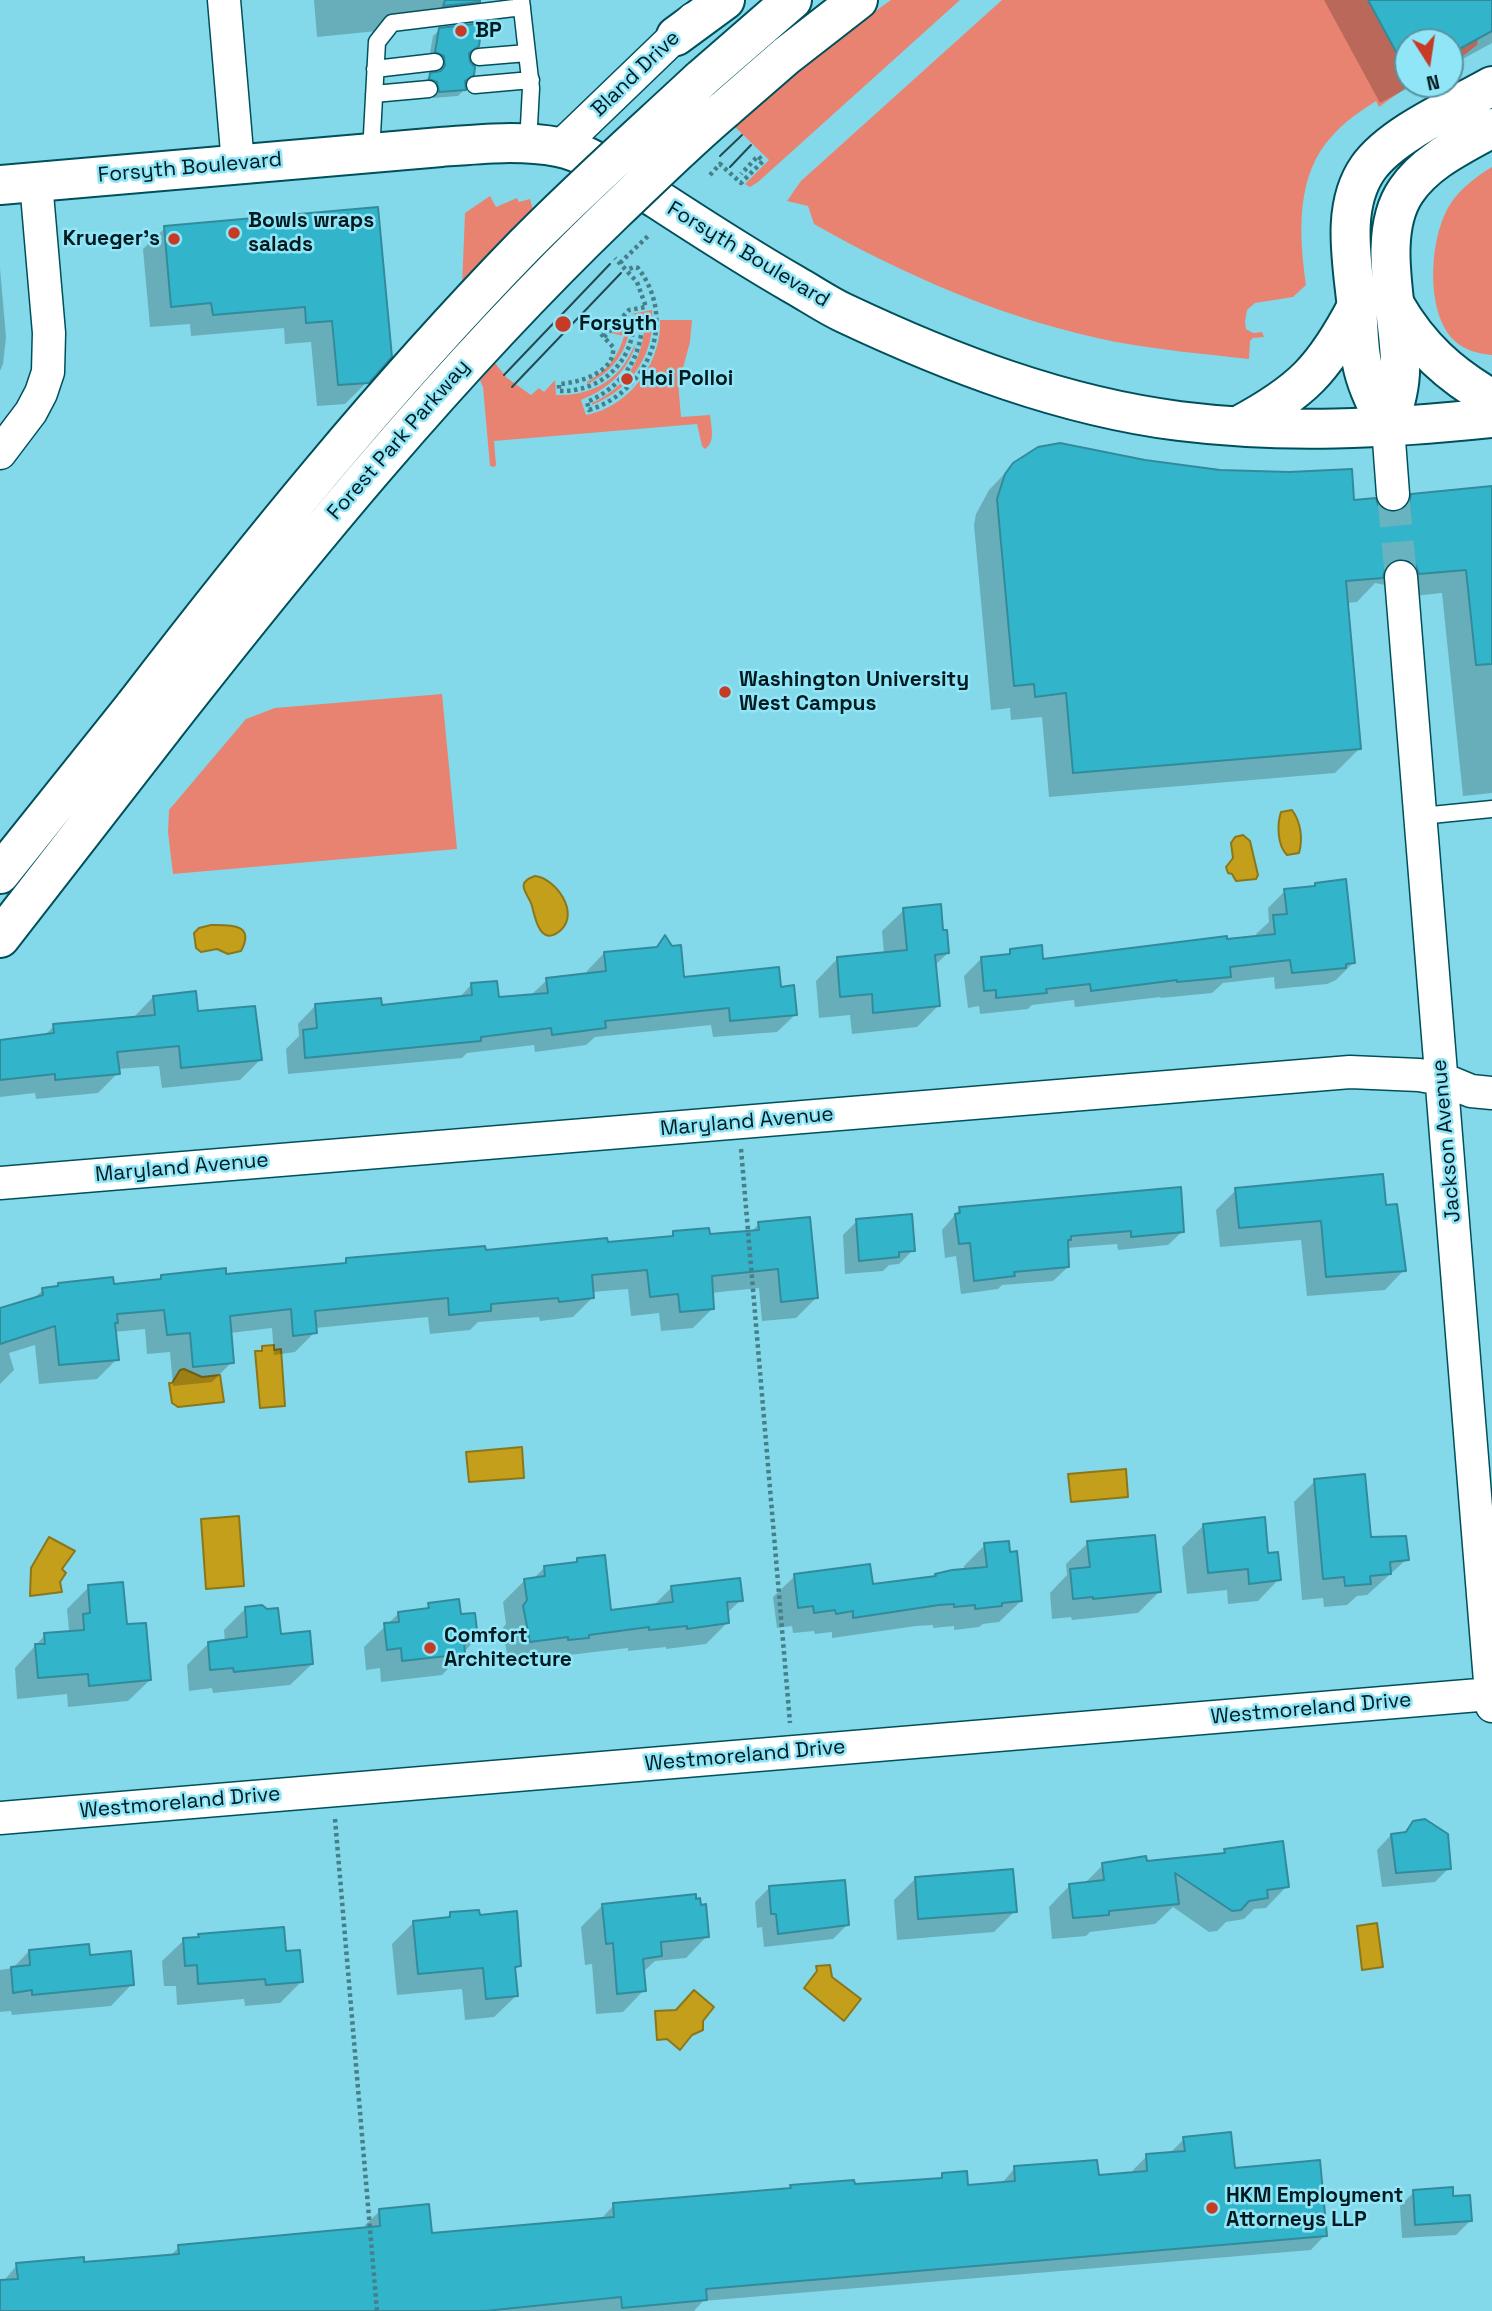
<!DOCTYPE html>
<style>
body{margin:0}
#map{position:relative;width:1492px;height:2311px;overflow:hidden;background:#83d9e9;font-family:"Space Grotesk",sans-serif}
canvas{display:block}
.north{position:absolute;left:1394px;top:28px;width:70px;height:70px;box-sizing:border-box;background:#90e6f7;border:2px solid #5795a1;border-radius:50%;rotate:168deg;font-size:19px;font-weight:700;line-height:28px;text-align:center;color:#011b20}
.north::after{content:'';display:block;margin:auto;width:24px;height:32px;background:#c63b26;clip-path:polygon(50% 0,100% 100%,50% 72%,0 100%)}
</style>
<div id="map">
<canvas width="1492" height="2311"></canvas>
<div class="north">N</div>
</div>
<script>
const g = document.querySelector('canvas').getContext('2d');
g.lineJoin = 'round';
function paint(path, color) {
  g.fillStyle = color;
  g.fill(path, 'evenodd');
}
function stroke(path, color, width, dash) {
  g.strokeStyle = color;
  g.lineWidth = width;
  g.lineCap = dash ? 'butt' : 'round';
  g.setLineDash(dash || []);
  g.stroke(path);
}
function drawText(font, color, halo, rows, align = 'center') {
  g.font = font + ' "Space Grotesk",sans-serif';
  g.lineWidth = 5;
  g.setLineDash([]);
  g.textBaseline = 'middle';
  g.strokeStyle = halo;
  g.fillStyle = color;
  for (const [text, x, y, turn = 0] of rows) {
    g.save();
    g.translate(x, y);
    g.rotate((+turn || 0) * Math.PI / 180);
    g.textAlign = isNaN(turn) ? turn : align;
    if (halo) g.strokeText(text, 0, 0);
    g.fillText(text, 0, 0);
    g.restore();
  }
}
paint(new Path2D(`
 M891,0h69l-202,182 -8,5 -5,-3 24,-24 -34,-33 100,-87z
 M1002,0h366l40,74v10h3l-32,23 -3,-6c-15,10 -31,20 -43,34 -38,40 -34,99 -27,150l-13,12 -38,6 -8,7 -2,12 1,7 7,4 9,-1 2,5 -11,1 -3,3 -1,18c-45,-5 -89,-9 -133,-17 -106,-21 -209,-65 -302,-118l-6,-18 -21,-5 14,-20z
 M1478,39l-1,6 -27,21v-12z
 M1492,167v188h-1c-13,-2 -25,-4 -35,-13 -32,-27 -27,-107 -5,-139 10,-15 26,-27 41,-36z
 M490,196l6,11 21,-9 2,4 11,-3 4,15 -72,73 3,-74z
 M652,310c4,43 -20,79 -60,95v-2c37,-17 53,-48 53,-87l-14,-2z
 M626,318l5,5c-4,29 -18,49 -44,61v-2c19,-11 31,-24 37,-46l-13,-3z
 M660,320h32l-2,22 -7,26 -6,1 4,48 29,-2c1,11 6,27 -5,34l-3,-3 -5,-22 -203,17 2,24 -2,2 -4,-1 -7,-79 -3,-7 15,-17 12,15 24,17 8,-7 5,4 11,-12 1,15c28,1 53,-9 69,-32 4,-6 7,-14 11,-19 -9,28 -28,45 -55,56l5,15c43,-8 76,-52 74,-95z
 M442,694l15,155 -284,25 -5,-42 1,-22 77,-91 29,-11z`), '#e98371');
const water = new Path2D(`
 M1292,810c9,12 11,29 7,43l-12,2c-10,-10 -10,-31 -6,-43z
 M1243,835l7,6 8,34 -2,4 -20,2 -4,-7 -4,-1 -2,-6 7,-9 -2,-15 4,-6z
 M535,876c20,2 45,36 26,54 -20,18 -26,-11 -29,-24 -3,-12 -19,-23 3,-30z
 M211,925c18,0 45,-2 30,26l-13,3 -11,-5 -16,3 -5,-4 -2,-15 5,-5z
 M274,1345v5l7,-1 4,57 -25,2 -5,-57h7v-5z
 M184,1369l18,8 18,-2 4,27 -46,5 -6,-4 -3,-20h3l8,-13z
 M522,1447l2,31 -55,4 -3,-30z
 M1126,1469l2,28 -57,5 -3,-28z
 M239,1516l5,70 -38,3 -5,-70z
 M49,1537l26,14 -13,18 4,4 -6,9 2,10 -32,4 1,-28z
 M1377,1923l6,44 -21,3 -5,-44z
 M830,1965l2,12 29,22 -17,22 -40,-33 13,-17 -1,-5z
 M694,1990l20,17 -11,14v9l-11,5 -12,15 -13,-11 -10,1 -2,-29 21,-1z`);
paint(water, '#c49f1b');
stroke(water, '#8a771c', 2);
paint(new Path2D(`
 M314,0h164v1l-21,22 -140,14z
 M1324,0h168v43l-42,23v-24h-42v42h8l-36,19z
 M440,29l37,17 -9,9 -4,35 -6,6 -25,2 -2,-9 -7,-7 7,-7 7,-2 2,-4 -3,-7 -8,-4 4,-22z
 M377,209l-9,172 -23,23 -28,2 -6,-64 -26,2 -1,-16 -93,8 -1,-12 -40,3 -7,-78 22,-21z
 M0,268l6,69 -3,27 -3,7z
 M1014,464l339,38 24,4 7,6 10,2 18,-18 80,-8v305l-29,3 -21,-203 -47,5 -3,-8 -7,-5 -10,-2 -18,19 -11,1 13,146 -24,24 -286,24 -7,-80 -31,3 -1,-12 -19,2 -17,-185 2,-11 13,-24z
 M1316,884l37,79 -17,17 -9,4 -52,5 -1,-12 -51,6 -11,10 -51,5 -1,-1 -85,10 -1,-7 -42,5 -4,4 -48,5 -1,-8 -11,2 -4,-32 18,-18 23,-2 6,-5 31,9 215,-22 -1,-4 13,-12 -1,-14 17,-17 27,-3z
 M904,910l44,43 -14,13 4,40 -21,21 -65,7 -2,-19 -31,3 -3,-37 21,-22 47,-5 -2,-23z
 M665,938l17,41 97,10 16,26 -18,17 -64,5 -2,-12 -116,12 -9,8 -51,7 -1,-7 -67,8 -5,5 -174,16 -2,-25 13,-13 -1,-12 17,-18 66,1 77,-8 13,-14 26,14 33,-3 17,-16 40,-5v-4l17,-18 50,-4z
 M153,997l44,16 63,47 -20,20 -78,8 -3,-22 -42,3 1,4 -20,20 -62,6 -1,-6 -35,4v-56l44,-5 10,-10 79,-8z
 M1236,1190l149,17 19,63 -19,20 -78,6 -6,-56 -81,7 -4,-37z
 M960,1209l223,22 -15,14 -50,5 -1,-6 -51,4 2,19 -15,14 -51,4 -4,4 -37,5 -5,-38 -11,2 -3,-28z
 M857,1221l56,29 -14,14 -10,1 -6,6 -38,3 -2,-39z
 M759,1224l57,74 -20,20 -34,3 -3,-33 -30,3 -18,2 2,15 -20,20 -32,3 -2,-18 -28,3 -3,-27 -36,3 1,5 -20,20 -33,4 -1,-4 -61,5 -8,8 -40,4 -2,-17 -113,11v4l-20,20 -21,3 -2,-27 -42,5 2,29 -20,20 -39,4 -3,-34 -23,2 -2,-25 -31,3 3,27 -20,20 -58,5 -4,-39 -26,8 5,17 -14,14v-74l32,-10 11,-10 12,-2 4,-3 53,1 45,-5 5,-4 63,-1 117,-11 5,-5 259,-16 63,-6 5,-5 34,3 43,-4z
 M1315,1481l55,58 37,20 -40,36 -10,1 -10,9 -23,2 -1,-9 -21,2 -8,-98z
 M1204,1525l63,30 12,24 -21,22 -30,3 -1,-14 -40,4 -5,-47z
 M1088,1543l71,49 -21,21 -66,7 -1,-3 -19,2 -2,-26 17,-18 -1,-11z
 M985,1545l36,56 -22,21 -16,2 -4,3 -25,3v-4l-21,2v-3l-17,1 -84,12v-6l-17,2 -1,-3 -21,2 -1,-7 -15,2 -4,-31 22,-21 76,10 63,-8 2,-3 28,-4v-5z
 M577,1560l32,52 44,-6 19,-19 69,13 -15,14 1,9 -21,21 -40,5v-2l-38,4v-3l-59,7 -3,4 -19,2v-3l-38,5 -7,-34 4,-5 -3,-22 22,-22 8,-1 12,-12 28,-3z
 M89,1587l61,93 -22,21 -60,6 -1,-13 -50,5 -2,-31 30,-33 21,-2 3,-3 -2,-21z
 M429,1605l30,11 17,23 -13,14 -21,22 -61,7 -1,-14 -14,2 -2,-23 35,-34 25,-2z
 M245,1609l67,55 -22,21 -77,8 -1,-5 -23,3 -2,-26 21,-21 17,-2 -1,-12z
 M1414,1822l35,46 -14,14 -53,5 -5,-37 14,-15 11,-1z
 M1225,1851l62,35 -21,22 -12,1 -10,10 -18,3 -9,9 -8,1 -36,-25 -18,17 -65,8 -4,4 -34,3 -3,-32 21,-22 14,-1 19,-19 118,-10z
 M916,1878l99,33 -21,21 -97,8 -3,-40z
 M769,1888l78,37 -14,14 -69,8 -2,-20 -5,1 -2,-26z
 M602,1906l105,30 -21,22 -31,3 -13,12 2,17 -21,22 -27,2 -4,-50 -7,1 -4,-38z
 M450,1914l28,3 41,48 -5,6 2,25 -22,21 -29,3 -3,-31 -65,6 -5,-51 22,-22 31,-2z
 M199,1936l85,17 17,29 -21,21 -35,3 -1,-7 -67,6 -1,-19h-12l-2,-25 22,-21 13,-2z
 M29,1951l59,6 44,27 -21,22 -99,9 -1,-4 -11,1v-42l13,-2z
 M1184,2139l49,31 92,65 -14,15 -608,51 -9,10h-416l88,-82 -1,-4 15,-14 51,24 169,-15 14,-15 174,-15 3,-3 62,-1 85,-6 5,-5 24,12 34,-3 14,-16 82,8 36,-2v-4l14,-14 23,-3z
 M1414,2192l38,6 18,23 -14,14 -54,3 -2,-32z
 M179,2247l71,64h-250v-29h3l14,-17 66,-1 87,-8z`), '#0003');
const building = new Path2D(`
 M445,0h35v2l-37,4z
 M1368,0h124v31l-42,23v-12h-42v32z
 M482,23l-3,23 -10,7 1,9 5,5 -1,8 -9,6 1,9 -27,2 -2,-10 -8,-3 1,-6 11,-2 4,-5 -1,-10 -9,-4 4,-24z
 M378,207l14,150 -23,26 -31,2 -6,-64 -26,2 -1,-16 -92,8 -2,-12 -40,4 -7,-81z
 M1060,443l85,17 75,10 69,2 63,-3 2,31 22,-2 2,7 6,5 10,2 10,-3 5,-6 2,-9 81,-8v178l-16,1 -10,-95 -47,4 -3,-8 -7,-5 -10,-2 -9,3 -5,7 -2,9 -37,3 15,168 -288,24 -7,-80 -31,4 -1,-13 -20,2 -17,-187 8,-25 8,-11 25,-16z
 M1346,879l9,84 -9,1v4l-54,5 -2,-13 -60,7 1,10 -54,5v-2l-86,11 -1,-7 -44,5 1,4 -51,5v-8l-12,1 -3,-34 29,-3v-5l32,-4 1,14 184,-23v3l48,-5 -2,-19 14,-1 -3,-25 31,-3v-3z
 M941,904l2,26h4l2,23 -14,2 5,51 -67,7 -1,-19 -32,3 -3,-40 70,-7 -4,-42z
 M665,935l7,11 9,-1 3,32 95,-10 2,20 13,-2 3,30 -67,6 -1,-13 -124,13 1,7 -54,7 -1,-7 -70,9v4l-176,17 -2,-28 14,-2 -2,-24 66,-6 1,7 90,-10 -1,-12 26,-2 2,16 49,-4 -2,-15 60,-7 -2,-19 53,-5z
 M196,991l2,20 57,-5 7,54 -81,8 -2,-22 -62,6 3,22 -65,6v-6l-55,6v-40l54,-7 -1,-9 102,-9 -2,-19z
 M1383,1174l3,31 11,-1 9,67 -80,6 -5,-56 -82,7 -4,-40z
 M1181,1187l3,45 -53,5v-6l-60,5v4h-3l1,27 -55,5 1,4 -41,5 -4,-38 -11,1 -4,-30 5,-1 -1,-6z
 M912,1214l3,37 -16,1v5l-40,4 -3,-42z
 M810,1217l8,81 -37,4 -3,-33 -28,3 -38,4 2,33 -34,3 -2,-18 -28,3 -3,-27 -55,5 2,23 -35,4 -1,-4 -67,6v7l-42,4 -1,-17 -133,13 2,22 -24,3 -2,-27 -61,7 4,47 -41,4 -3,-34 -23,2 -3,-25 -47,4 1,9h-3l4,37 -60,5 -4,-39 -55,18v-36l43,-13 -1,-7 16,-2v-3l55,-6 1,7 47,-5v-4l65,-7v6l120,-11v-5l139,-12 1,4 121,-12 1,4 65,-6v-5l36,-3 1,6 49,-4 -1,-8z
 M1365,1474l6,63 35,-1 3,24 -19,2 1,12 -21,2 1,8 -26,2 -1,-9 -21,2 -9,-100z
 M1265,1517l3,36 10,-1 3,28 -32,4 -1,-15 -40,4 -5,-49z
 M1155,1535l6,57 -68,7v-2l-20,2 -3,-30 20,-2 -3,-26z
 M1009,1541l1,11 7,-1 5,50 -20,2v3l-27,3v-4l-21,2v-3l-15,1 -86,13v-7l-17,3 -1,-4 -21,3 -1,-7 -15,2 -4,-34 76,-10 3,20 63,-8 -1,-2 17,-4 35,-3 -3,-24z
 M605,1555l6,55 62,-8 -2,-16 69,-8 3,23 -16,1 2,21 -42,6v-3l-38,4v-3l-60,8v3l-21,2v-3l-38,5 -7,-36 4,-6 -3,-21 21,-3 -1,-10 33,-4v-4z
 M123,1582l4,42 19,-1 5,57 -62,6 -1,-12 -50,4 -3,-34h10l-1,-11 40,-3 -1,-16 7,-1 -2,-28z
 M459,1599l2,15 14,-1 3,26 -14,2 1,13 -63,7 -1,-13 -14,2 -3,-27 15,-1 -1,-10 31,-4 -1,-5z
 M262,1605l5,4 11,-1 3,26 29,-3 3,33 -79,8 -1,-4 -23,2 -2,-28 39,-5 -2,-30z
 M1425,1819l23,15 3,35 -55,4 -5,-39 15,-2 7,-11z
 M1283,1841l6,46 -22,3 1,8 -19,3 -8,9 -9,1 -57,-38 4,31 -70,7v4l-36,3 -4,-34 35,-4 -2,-17 44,-7 1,5 78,-8 -1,-4z
 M1013,1869l4,43 -99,7 -3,-42z
 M845,1880l4,45 -71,9 -2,-20h-5l-2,-28z
 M696,1894v5l4,-1 1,7 5,-1 3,33 -48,5 1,14 -19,3 3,32 -29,3 -4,-51 -7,1 -4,-40z
 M479,1910l1,5 37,-4 4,55 -6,1 3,29 -32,3 -3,-31 -65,6 -5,-53 37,-4v-5z
 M284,1927l2,24 14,-1 3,32 -37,3 -1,-6 -67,5 -1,-19 -12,1 -2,-28 16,-1 -1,-3z
 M89,1944l1,11 41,-4 3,34 -102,10v-5l-19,3 -2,-26 19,-2 -1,-15z
 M1231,2132l4,36 85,-8 7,76 -621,53 1,11 -85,8 -1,-11 -136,14h-485v-31l18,-1 -2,-16 68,-6v5l95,-8 -1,-9 202,-19 -1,-17 50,-5 3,29 182,-16 -1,-14 178,-15 -1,-3 64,-5 1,4 87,-6v-5l25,-2 1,14 47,-4 -1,-15 83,-6 2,15 48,-4 -1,-17 39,-3 -2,-14z
 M1453,2187v9l17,-1 2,26 -57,4 -2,-35z`);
paint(building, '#32b5cb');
stroke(building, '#328b9b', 2);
stroke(new Path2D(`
 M1393,494l8,83`), '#69b3c1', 32, [32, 16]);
const service = new Path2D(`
 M521,0l10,88 -3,56
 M479,57l48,-4
 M375,69l60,-7
 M475,85l56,-5
 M374,94l55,-5
 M371,153l6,-111 15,-19 130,-16
 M1421,816l71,-7`);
const minor = new Path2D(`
 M224,0l14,164
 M560,147l133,-128
 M1388,427l5,67
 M0,453l31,-41 10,-19 7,-21 1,-39 -13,-151
 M1401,577l91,1129
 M0,1183l1350,-111 69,3 23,4 29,12 21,2
 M0,1818l1491,-124`);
const tertiary = new Path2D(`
 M1388,427c-10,-19 -20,-38 -25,-59 -5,-19 -4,-40 -6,-59 -4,-45 -17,-101 11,-141 24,-34 87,-61 124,-82
 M1388,427c6,-20 13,-41 12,-63 0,-51 -25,-128 6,-173 20,-30 56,-46 86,-63`);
const secondary = new Path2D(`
 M0,185l441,-38c38,-3 79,-7 117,0 33,6 71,35 99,52 46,30 91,59 138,86 16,9 32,20 49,28 106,50 218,93 335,108 104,13 208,8 313,-3
 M1395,305c24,42 55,70 97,94
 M1238,426c64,-34 86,-57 119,-120`);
const motorway = new Path2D(`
 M676,36l49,-36
 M701,79l91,-79
 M725,109l61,-53 72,-56
 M0,874l135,-169
 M0,938l163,-210`);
stroke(service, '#00505b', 19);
stroke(minor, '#00505b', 35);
stroke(tertiary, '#00505b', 42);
stroke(secondary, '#00505b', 42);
stroke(motorway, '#00505b', 42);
stroke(new Path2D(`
 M710,175l10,-11 21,19 22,-22 -5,-5 -17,18
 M620,263l28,-27
 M601,334l12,13c3,25 -34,36 -54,37v7c42,1 74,-28 75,-71l8,-2c1,39 -20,69 -55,84l2,8c60,-19 89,-90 49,-142l-4,-1 -7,3
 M604,337l25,-27 17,-3 -9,-25 -22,-24
 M741,1149l49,574
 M335,1819l42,492`), '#457f89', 4.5, [3.5, 3.5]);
stroke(service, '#fff', 16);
stroke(minor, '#fff', 32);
stroke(tertiary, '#fff', 38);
stroke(secondary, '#fff', 38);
stroke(motorway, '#fff', 38);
stroke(new Path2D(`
 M720,156l22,-21
 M730,167l21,-22
 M504,375l106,-111
 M512,387l109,-114`), '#214951', 2);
const motorwayBridge = new Path2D(`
 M135,705c122,-159 249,-315 389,-459 57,-58 118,-112 177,-167
 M163,728c141,-180 285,-356 450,-515 37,-35 73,-71 112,-104`);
stroke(motorwayBridge, '#00505b', 42, []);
stroke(motorwayBridge, '#fff', 38);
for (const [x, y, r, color] of [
 [461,31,7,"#c63b26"],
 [234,233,7,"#c63b26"],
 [174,239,7,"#c63b26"],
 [563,324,9,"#c63b26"],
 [627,379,7,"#c63b26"],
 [725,692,7,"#c63b26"],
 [430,1648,7,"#c63b26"],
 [1212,2208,7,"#c63b26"]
]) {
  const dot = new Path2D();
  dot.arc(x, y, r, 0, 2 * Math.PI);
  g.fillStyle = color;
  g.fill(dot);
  stroke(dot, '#90e6f7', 2.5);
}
drawText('bold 21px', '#011b20', '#90e6f7', [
 ["BP",475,31],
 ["Bowls wraps",248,221],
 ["salads",248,245],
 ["Krueger's",160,239,"right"],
 ["Forsyth",579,324],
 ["Hoi Polloi",641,379],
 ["Washington University",739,680],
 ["West Campus",739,704],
 ["Comfort",444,1636],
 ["Architecture",444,1660],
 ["HKM Employment",1226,2196],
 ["Attorneys LLP",1226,2220]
], 'left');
drawText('21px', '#011b20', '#90e6f7', [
 ["Bland Drive",636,74,-44],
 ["Forsyth Boulevard",190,168,-5],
 ["Forsyth Boulevard",748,255,31],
 ["Forest Park Parkway",399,440,-49],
 ["Maryland Avenue",747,1122,-5],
 ["Jackson Avenue",1447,1141,-95],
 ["Maryland Avenue",182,1168,-5],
 ["Westmoreland Drive",1311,1709,-5],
 ["Westmoreland Drive",745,1756,-5],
 ["Westmoreland Drive",180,1803,-5]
]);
</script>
